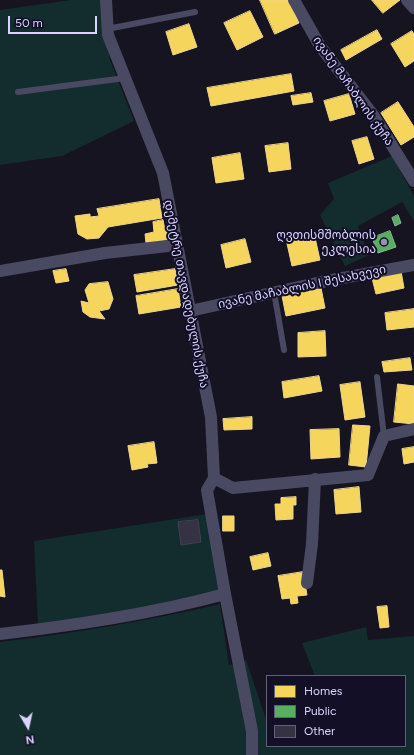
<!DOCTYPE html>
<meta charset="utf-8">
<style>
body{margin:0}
#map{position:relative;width:414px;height:755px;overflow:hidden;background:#161421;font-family:Figtree,sans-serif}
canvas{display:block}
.legend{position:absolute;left:266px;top:675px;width:140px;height:72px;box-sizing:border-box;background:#130f26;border:1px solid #625e7d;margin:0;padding:5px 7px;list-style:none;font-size:12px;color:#d9d4ff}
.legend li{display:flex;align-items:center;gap:8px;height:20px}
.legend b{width:20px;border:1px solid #625e7d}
.north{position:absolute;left:8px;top:707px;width:40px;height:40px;-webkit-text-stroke:3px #130f26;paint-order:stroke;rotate:171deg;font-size:11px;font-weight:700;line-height:16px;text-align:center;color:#d9d4ff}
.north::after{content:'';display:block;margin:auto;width:14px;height:18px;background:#d9d4ff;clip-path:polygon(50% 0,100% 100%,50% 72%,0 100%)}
.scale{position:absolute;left:8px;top:16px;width:89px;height:18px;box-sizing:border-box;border:2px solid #d9d4ff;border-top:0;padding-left:5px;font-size:12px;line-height:14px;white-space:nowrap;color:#d9d4ff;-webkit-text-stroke:3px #130f26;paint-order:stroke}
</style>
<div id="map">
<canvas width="414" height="755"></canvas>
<ul class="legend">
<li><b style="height:11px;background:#f6d55c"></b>Homes</li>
<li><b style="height:11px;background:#5aae61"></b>Public</li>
<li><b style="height:11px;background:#343243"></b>Other</li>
</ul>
<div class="north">N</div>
<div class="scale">50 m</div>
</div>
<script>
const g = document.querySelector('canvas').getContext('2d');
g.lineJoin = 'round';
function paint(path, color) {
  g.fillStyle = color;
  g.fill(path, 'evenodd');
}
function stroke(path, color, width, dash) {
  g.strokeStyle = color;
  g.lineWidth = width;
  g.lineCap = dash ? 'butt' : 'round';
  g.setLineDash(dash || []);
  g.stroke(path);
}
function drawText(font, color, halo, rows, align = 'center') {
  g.font = font + ' Figtree,"Noto Sans Georgian",sans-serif';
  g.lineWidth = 4;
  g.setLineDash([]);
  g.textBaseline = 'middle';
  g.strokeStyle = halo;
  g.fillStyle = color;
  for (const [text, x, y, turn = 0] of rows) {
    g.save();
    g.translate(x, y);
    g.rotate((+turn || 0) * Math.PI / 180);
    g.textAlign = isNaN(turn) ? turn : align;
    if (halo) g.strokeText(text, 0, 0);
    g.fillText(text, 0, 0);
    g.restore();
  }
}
paint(new Path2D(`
 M71,0h32l7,60 24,61 -72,35 -62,9v-155z
 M392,156l22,40v25l-12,-19 -44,24 11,29 -24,11 -25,-51 14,-16 -6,-16z
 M207,514l12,78 -61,13 -120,21 -4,-85z
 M220,604l9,61 17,-5 21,62v24h138v-70h-90l-13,-33 64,-16 2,13 46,-4v119h-414v-113c74,-9 148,-21 220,-38z`), '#132c2d');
const homes = new Path2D(`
 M260,0h29l10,23 -24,11z
 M372,0h28l-17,13z
 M250,11l13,26 -26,13 -13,-27z
 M189,24l8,23 -24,8 -7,-23z
 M377,30l5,9 -36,21 -5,-10z
 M412,31l2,3v27l-9,6 -14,-23z
 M291,74l3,17 -83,15 -4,-18z
 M311,93l2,9 -20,3 -2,-9z
 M349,94l6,20 -25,7 -6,-20z
 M398,102l16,25v10l-13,8 -20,-32z
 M367,137l7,22 -15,5 -7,-23z
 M288,143l3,26 -22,3 -4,-26z
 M240,153l4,26 -28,4 -4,-25z
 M159,199l3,19 -54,9 -9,11 -12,1 -9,-5 -3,-18 15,-2v3l9,-1 -2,-7z
 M163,220l2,10h5l1,9 -25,4 -1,-9 9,-2 -1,-10z
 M314,233l6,27 -28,6 -6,-27z
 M245,239l6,23 -25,6 -5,-23z
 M66,269l3,12 -13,2 -3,-12z
 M175,269l3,16 -41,7 -3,-17z
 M401,271l3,17 -28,6 -4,-16z
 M108,282l5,17 -4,10 -10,2 6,8 -15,-2 -7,-5 -2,-11 8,2 -4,-13 4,-6z
 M321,288l4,20 -39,8 -4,-20z
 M178,289l3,18 -42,7 -3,-18z
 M414,309v18l-27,3 -2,-17z
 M325,331l1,25 -28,1v-24z
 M410,358l2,12 -28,2 -2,-10z
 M319,376l3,15 -38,7 -2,-16z
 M360,382l5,35 -20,3 -5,-35z
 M398,384l16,2v38l-20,-2z
 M252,417v12l-28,1 -1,-11z
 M353,425l17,1 -4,41 -17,-2z
 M339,429l1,28 -29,2 -1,-29z
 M154,442l3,21 -10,1 1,3 -16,3 -4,-24z
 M414,447v15l-10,2 -2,-15z
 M359,487l2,25 -25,2 -2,-24z
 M296,497v8h-3v14l-17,1 -1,-16h6v-6z
 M223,516h11v15h-11z
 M268,553l3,13 -18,4 -3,-13z
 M0,570h2l3,27 -5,-1z
 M303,572l4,23 -10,1 1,7 -7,1 -1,-6 -8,1 -4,-23z
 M387,606l2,21 -9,1 -3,-21z`);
paint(homes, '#f6d55c');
stroke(homes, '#edd58d', 1);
const public = new Path2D(`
 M398,215l3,8 -6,3 -3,-8z
 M390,231l6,16 -18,6 -6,-15z`);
paint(public, '#5aae61');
stroke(public, '#80b990', 1);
const building = new Path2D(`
 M198,520l3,22 -20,3 -3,-23z`);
paint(building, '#343243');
stroke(building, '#433f54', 1);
stroke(new Path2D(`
 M107,29l88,-17
 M18,92l107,-14
 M274,292l10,58
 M377,377l7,59`), '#4a4962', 6);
stroke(new Path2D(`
 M106,0l2,35 55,138 48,244 3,61 -7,12 18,104 27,137v24
 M294,0l26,46 53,69 41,66
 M407,0l7,8
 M0,271l105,-18 72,-8
 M190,311l131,-29 93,-17
 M214,478l19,10 135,-13 16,-39 30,-7
 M307,583l5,-39 3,-65
 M0,634c76,-9 151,-20 225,-40`), '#4a4962', 12);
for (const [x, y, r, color] of [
 [384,242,4,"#9591b1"]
]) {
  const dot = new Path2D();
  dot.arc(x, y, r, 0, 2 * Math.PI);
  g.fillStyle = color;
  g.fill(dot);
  stroke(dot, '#130f26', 1.5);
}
drawText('12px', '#d9d4ff', '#130f26', [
 ["ივანე მაჩაბლის ქუჩა",353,91,55],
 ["ივანე მაჩაბლის I შესახვევი",302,287,-12],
 ["დემეტრე თავდადებულის ქუჩა",186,294,79]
]);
drawText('12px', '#d9d4ff', '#130f26', [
 ["ღვთისმშობლის",376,235],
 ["ეკლესია",376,249]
], 'right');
</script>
